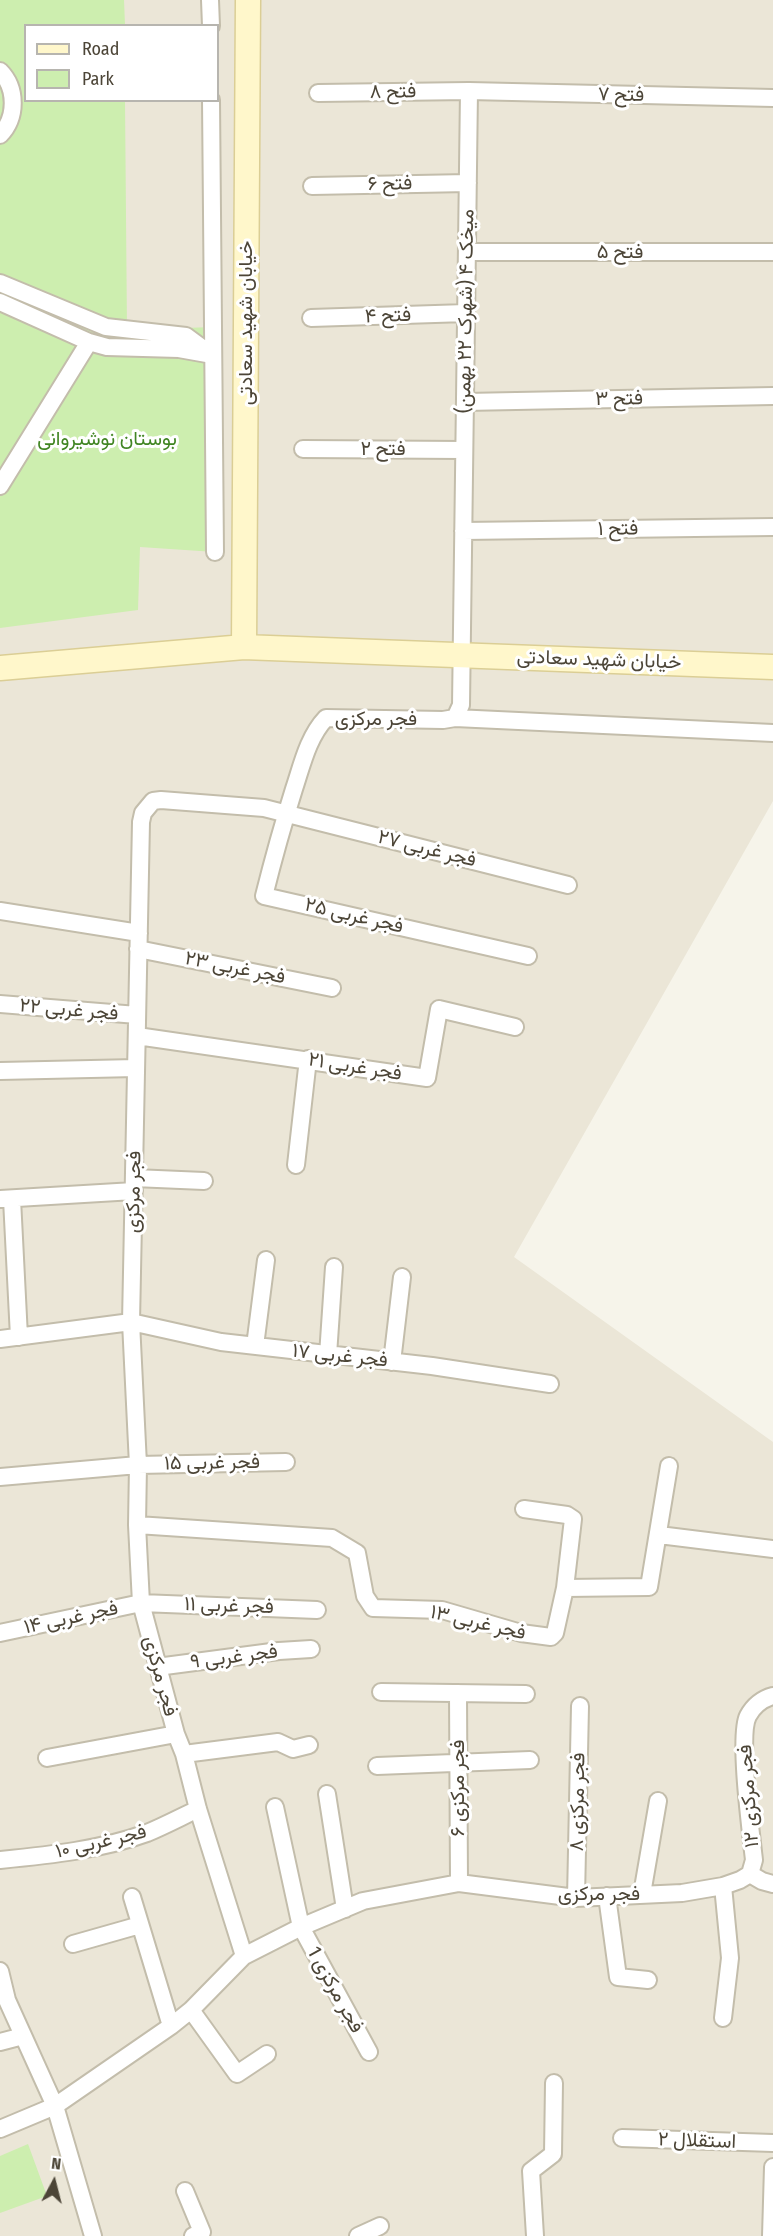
<!DOCTYPE html>
<meta charset="utf-8">
<style>
body{margin:0}
#map{position:relative;width:773px;height:2236px;overflow:hidden;background:#f6f4ea;font-family:"Fira Sans Condensed",sans-serif}
canvas{display:block}
.legend{position:absolute;left:24px;top:24px;width:195px;height:78px;box-sizing:border-box;background:#fff;border:2px solid #b7b5af;margin:0;padding:8px 10px;list-style:none;font-size:18px;color:#4c4537}
.legend li{display:flex;align-items:center;gap:12px;height:30px}
.legend b{width:30px;border:2px solid #b7b5af}
.north{position:absolute;left:24px;top:2152px;width:60px;height:60px;-webkit-text-stroke:4px #fff;paint-order:stroke;rotate:7deg;font-size:16px;font-weight:700;line-height:24px;text-align:center;color:#4c4537}
.north::after{content:'';display:block;margin:auto;width:21px;height:27px;background:#4c4537;clip-path:polygon(50% 0,100% 100%,50% 72%,0 100%)}
</style>
<div id="map">
<canvas width="773" height="2236"></canvas>
<ul class="legend">
<li><b style="height:8px;background:#fff7cb"></b>Road</li>
<li><b style="height:16px;background:#cdeeaf"></b>Park</li>
</ul>
<div class="north">N</div>
</div>
<script>
const g = document.querySelector('canvas').getContext('2d');
g.lineJoin = 'round';
function paint(path, color) {
  g.fillStyle = color;
  g.fill(path, 'evenodd');
}
function stroke(path, color, width, dash) {
  g.strokeStyle = color;
  g.lineWidth = width;
  g.lineCap = dash ? 'butt' : 'round';
  g.setLineDash(dash || []);
  g.stroke(path);
}
function drawText(font, color, halo, rows, align = 'center') {
  g.font = font + ' "Fira Sans Condensed",Vazirmatn,sans-serif';
  g.lineWidth = 6;
  g.setLineDash([]);
  g.textBaseline = 'middle';
  g.strokeStyle = halo;
  g.fillStyle = color;
  for (const [text, x, y, turn = 0] of rows) {
    g.save();
    g.translate(x, y);
    g.rotate((+turn || 0) * Math.PI / 180);
    g.textAlign = isNaN(turn) ? turn : align;
    if (halo) g.strokeText(text, 0, 0);
    g.fillText(text, 0, 0);
    g.restore();
  }
}
paint(new Path2D(`
 M0,0h773v801l-259,456 259,185v794h-773zM26,26h192v74h-192z`), '#ebe6d7');
paint(new Path2D(`
 M0,0h124l1,25 -99,1v74l99,1 2,229 86,-3 2,225 -75,-5 -2,63 -138,18z
 M28,2144l19,52 -47,17v-57z`), '#cdeeaf');
const street = new Path2D(`
 M210,0l1,26
 M0,71c17,17 17,47 0,64
 M469,91l-8,614 -6,13 -12,2 -117,-2c-18,19 -24,47 -32,71 -11,35 -21,71 -30,107l264,60
 M318,93l151,-2 304,7
 M211,100l4,452
 M312,186l156,-3
 M467,252h306
 M0,283l106,44 80,9 27,20
 M0,302l89,40 18,5 72,2 28,5
 M311,318l155,-5
 M465,402l308,-6
 M303,449l161,1
 M0,486l89,-144
 M463,531l310,-4
 M455,718l318,15
 M0,911l139,22
 M138,949l194,39
 M0,1004l137,11
 M137,1036l290,42 12,-69 76,18
 M0,1071l136,-3
 M296,1165l12,-106
 M134,1178l70,3
 M0,1199l134,-8
 M12,1199l7,138
 M0,1339l131,-17 90,20 211,24 118,18
 M255,1346l11,-86
 M328,1355l6,-88
 M392,1362l10,-85
 M0,1477l138,-12 148,-3
 M137,1525l195,13 25,15 8,43 8,12 69,2 79,23 30,4 4,-4 10,-45 8,-69 -6,-4 -43,-6
 M659,1535l114,14
 M565,1588l84,-1 20,-121
 M0,1633l141,-30 176,7
 M157,1667l122,-16 32,-2
 M381,1692l145,2
 M458,1693l1,190
 M184,1754l94,-12 15,7 16,-4
 M47,1758l129,-24
 M377,1766l153,-6
 M327,1794l18,115
 M275,1807l26,120 68,125
 M0,1860c50,-5 100,-10 147,-27 17,-7 34,-16 51,-24
 M750,1874l4,-14c-3,-27 -16,-125 -6,-144 6,-11 14,-17 25,-20
 M750,1874l12,7 11,3
 M642,1894l16,-93
 M607,1896l11,81 30,3
 M132,1897l39,129
 M576,1898l4,-192
 M73,1944l67,-19
 M244,1956l-46,-147 -14,-55 -8,-20 -35,-131 -4,-78 1,-60 -7,-143 10,-500 2,-9 10,-12 8,-1 103,8 304,77
 M0,1971l7,29 48,106 38,130
 M191,2010l46,64 30,-20
 M723,2018l7,-60 -7,-72
 M0,2042l23,-6
 M0,2129l55,-23 116,-80 20,-16 53,-54 57,-29 62,-26 96,-18 117,15 106,-5 41,-7 17,-6 10,-6
 M622,2138l151,5
 M185,2191l17,41 -9,4
 M358,2236l22,-10
 M535,2236l-4,-65 22,-17 1,-71
 M771,2236l2,-69`);
const secondary = new Path2D(`
 M243,647l530,20
 M0,668l244,-21 4,-647`);
stroke(street, '#c3bdab', 20);
stroke(secondary, '#dbce95', 27);
stroke(street, '#fff', 16);
stroke(secondary, '#fff7cb', 24);
drawText('20px', '#4c4537', '#fff', [
 ["فتح ۸",393,92,-1],
 ["فتح ۷",621,95,1],
 ["فتح ۶",390,184,-1],
 ["فتح ۵",620,252],
 ["(شهرک ۲۲ بهمن) میخک ۴",466,311,-89],
 ["فتح ۴",388,316,-2],
 ["خیابان شهید سعادتی",246,323,-90],
 ["فتح ۳",619,399,-1],
 ["فتح ۲",383,449],
 ["فتح ۱",618,529,-1],
 ["خیابان شهید سعادتی",599,660,2],
 ["فجر مرکزی",376,719],
 ["فجر غربی ۲۷",427,849,14],
 ["فجر غربی ۲۵",354,916,13],
 ["فجر غربی ۲۳",235,968,11],
 ["فجر غربی ۲۲",69,1010,5],
 ["فجر غربی ۲۱",355,1067,9],
 ["فجر مرکزی",134,1192,-89],
 ["فجر غربی ۱۷",340,1356,6],
 ["فجر غربی ۱۵",212,1463,-1],
 ["فجر غربی ۱۱",229,1606,2],
 ["فجر غربی ۱۴",71,1618,-12],
 ["فجر غربی ۱۳",478,1623,13],
 ["فجر غربی ۹",234,1657,-7],
 ["فجر مرکزی",160,1676,75],
 ["فجر مرکزی ۶",458,1788,-90],
 ["فجر مرکزی ۱۲",749,1796,-94],
 ["فجر مرکزی ۸",578,1802,-89],
 ["فجر غربی ۱۰",101,1842,-13],
 ["فجر مرکزی",599,1894],
 ["فجر مرکزی 1",335,1990,61],
 ["استقلال ۲",697,2141,2]
]);
drawText('20px', '#408522', '#fff', [
 ["بوستان نوشیروانی",107,439]
]);
</script>
